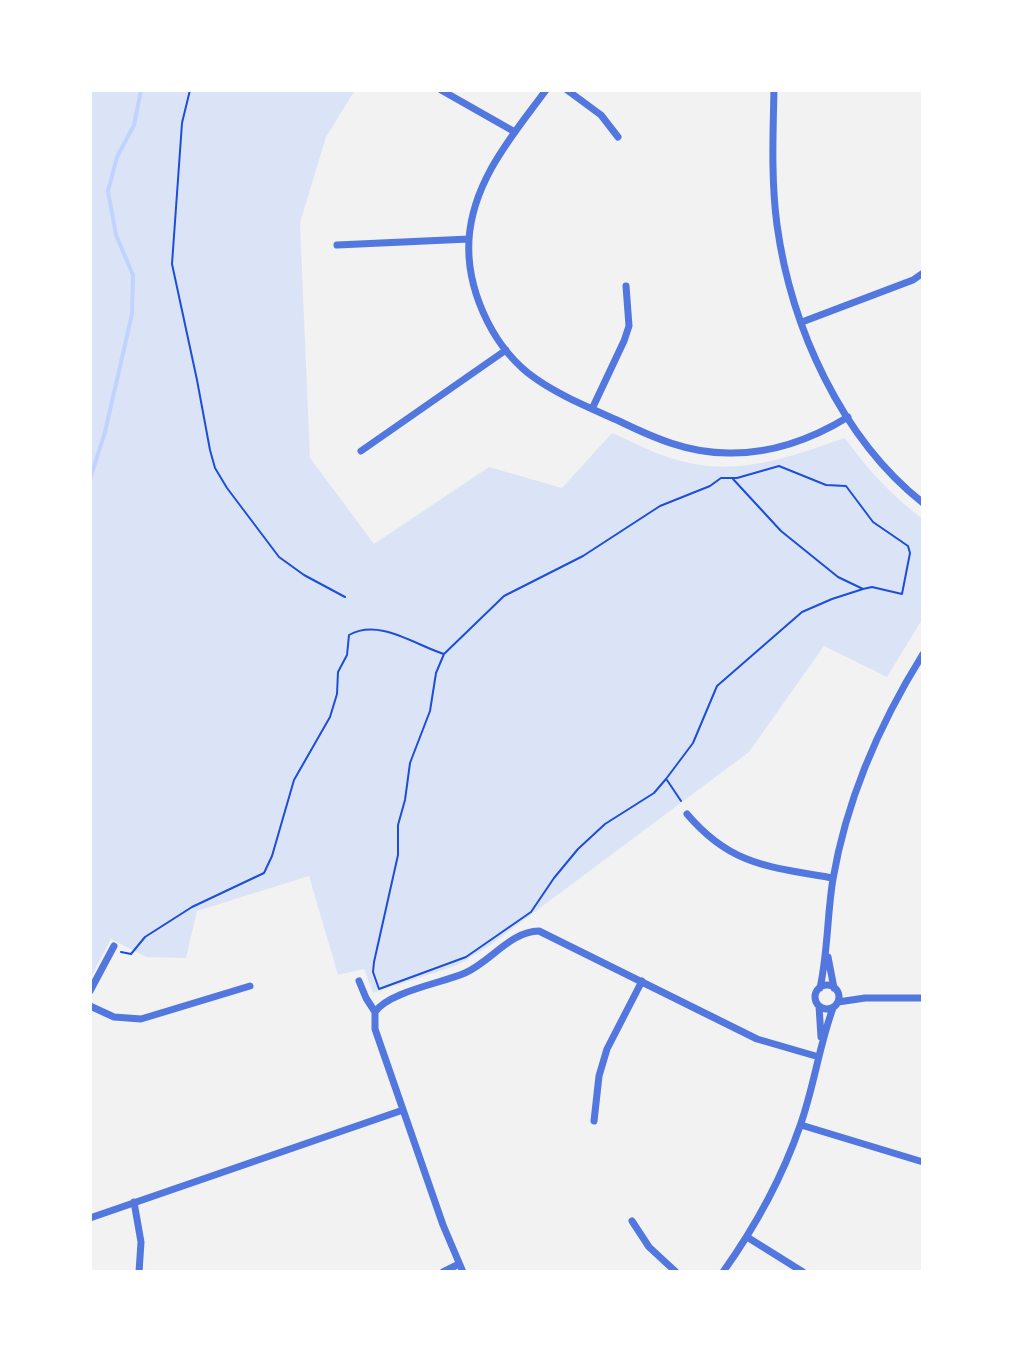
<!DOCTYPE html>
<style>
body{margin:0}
#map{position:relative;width:1013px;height:1362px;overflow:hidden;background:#f2f2f2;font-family:Figtree,sans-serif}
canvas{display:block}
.frame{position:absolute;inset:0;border:92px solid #fff;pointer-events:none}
</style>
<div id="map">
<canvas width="1013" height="1362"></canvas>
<div class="frame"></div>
</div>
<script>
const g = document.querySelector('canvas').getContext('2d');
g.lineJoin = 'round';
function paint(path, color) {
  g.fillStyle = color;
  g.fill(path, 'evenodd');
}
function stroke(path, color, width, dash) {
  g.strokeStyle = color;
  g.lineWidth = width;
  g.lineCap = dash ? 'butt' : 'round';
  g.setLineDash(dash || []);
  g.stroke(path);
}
paint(new Path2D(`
 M90,90h265l-29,47 -26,86 10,235 64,86 115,-77 73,21 50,-55c23,10 45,22 69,28 57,16 111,-5 164,-23 23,32 47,58 78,81v99l-36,59 -63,-31 -75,106 -260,194 -31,19 -85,28 -9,-24 -26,6 -29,-99 -112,35 -11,47 -40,-1 -35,-18 -21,39z`), '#dbe4f7');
stroke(new Path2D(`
 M90,479l15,-47 27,-118 1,-39 -17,-40 -8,-44 9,-34 17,-32 7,-35`), '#bfd3fe', 4);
stroke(new Path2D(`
 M190,90l-8,33 -10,141 25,116 13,70 5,18 12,20 52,69 25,18 41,22
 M779,466l47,19 20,1 27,36 35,24 2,7 -8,41 -30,-7 -9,2 -31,10 -30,13 -85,74 -24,57 -27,36 -12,14 -49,31 -27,25 -24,29 -23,34 -65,45 -87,32 -6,-17 1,-10 24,-107v-30l7,-25 5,-37 20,-52 6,-38 8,-19 60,-58 79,-40 77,-50 50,-20 11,-8h16z
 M733,479l48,52 57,46 25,12
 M667,780l14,21
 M121,952l10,2 14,-17 47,-30 72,-34 8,-17 22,-76 36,-63 7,-23 1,-22 9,-17 2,-20c30,-17 66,10 95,19`), '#1d4ed8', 2);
stroke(new Path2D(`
 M441,90l74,42
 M546,90c-33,45 -73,90 -77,149 -3,48 21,103 59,134 27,21 60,34 91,48 35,17 69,32 109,32 43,1 84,-14 120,-36
 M567,90l34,25 17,22
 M774,90c-1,45 -3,90 3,135 14,102 64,213 146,278
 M337,245l132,-6
 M802,322l111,-42 10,-7
 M592,409l32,-68 5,-15 -3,-40
 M361,451l145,-101
 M687,814c44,52 83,53 146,64
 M828,957l6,31
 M359,981l7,17 9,14v17l68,196 20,47
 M815 997a12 12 0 1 1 24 0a12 12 0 1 1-24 0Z
 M820,988c8,-36 7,-73 13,-109 14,-82 47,-156 90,-225
 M90,991l24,-45
 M838,1002l27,-4h58
 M90,1006l24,11 27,2 109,-33
 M819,1006l2,31
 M375,1012c13,-20 67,-29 90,-39 25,-11 46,-42 74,-42l218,108 62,18
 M594,1121l5,-45 8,-27 35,-68
 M801,1125l122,37
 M134,1202l7,40 -2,30
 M90,1218l313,-108
 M632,1221l17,26 27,25
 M747,1237l56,35
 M443,1272l16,-8
 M723,1272c32,-45 59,-94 77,-146 14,-39 19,-80 33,-118`), '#5277de', 7);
</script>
